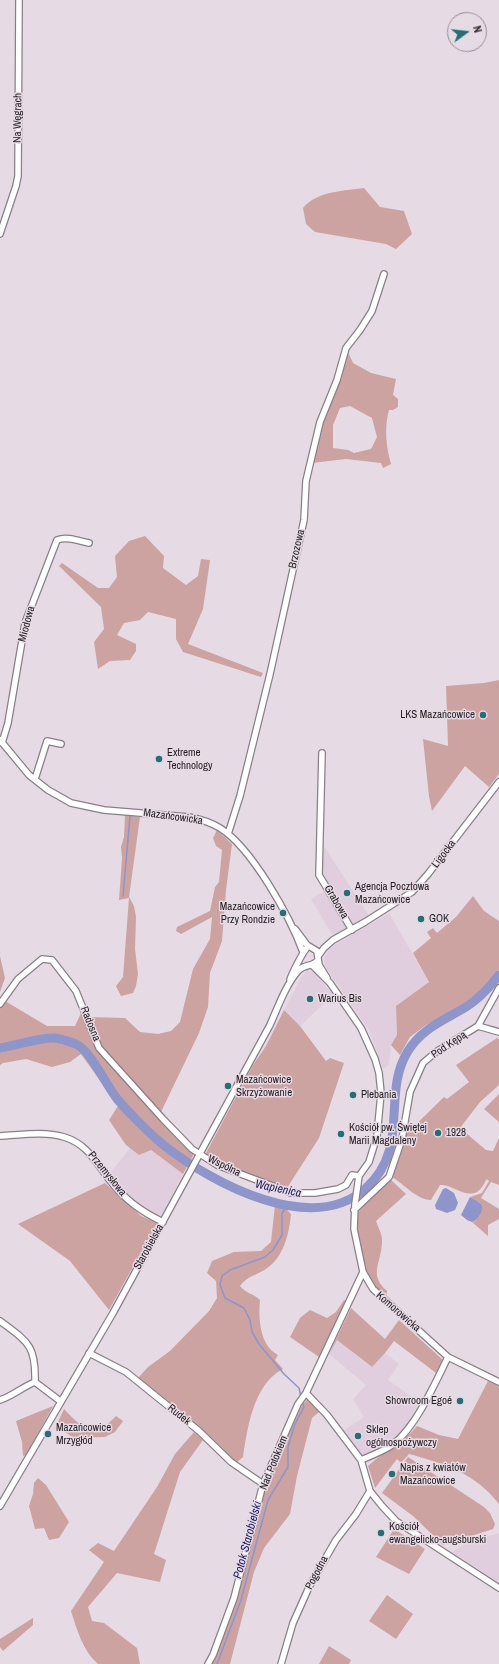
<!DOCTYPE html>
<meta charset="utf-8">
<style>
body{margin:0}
#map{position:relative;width:499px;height:1664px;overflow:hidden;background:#e6dae4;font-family:"Archivo Narrow",sans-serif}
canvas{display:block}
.north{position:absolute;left:447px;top:12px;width:40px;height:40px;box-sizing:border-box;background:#e6dae4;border:1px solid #988f97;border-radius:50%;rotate:75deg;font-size:11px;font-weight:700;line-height:16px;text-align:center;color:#241f23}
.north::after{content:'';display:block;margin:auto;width:14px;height:18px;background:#246f74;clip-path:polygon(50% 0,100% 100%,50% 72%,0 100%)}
</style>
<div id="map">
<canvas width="499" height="1664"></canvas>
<div class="north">N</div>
</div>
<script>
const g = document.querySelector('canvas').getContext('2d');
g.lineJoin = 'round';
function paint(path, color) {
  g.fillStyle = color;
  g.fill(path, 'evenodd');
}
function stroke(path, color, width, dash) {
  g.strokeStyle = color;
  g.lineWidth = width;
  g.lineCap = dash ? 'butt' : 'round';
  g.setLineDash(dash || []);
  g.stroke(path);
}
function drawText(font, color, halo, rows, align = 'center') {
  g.font = font + ' "Archivo Narrow",sans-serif';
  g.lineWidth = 3;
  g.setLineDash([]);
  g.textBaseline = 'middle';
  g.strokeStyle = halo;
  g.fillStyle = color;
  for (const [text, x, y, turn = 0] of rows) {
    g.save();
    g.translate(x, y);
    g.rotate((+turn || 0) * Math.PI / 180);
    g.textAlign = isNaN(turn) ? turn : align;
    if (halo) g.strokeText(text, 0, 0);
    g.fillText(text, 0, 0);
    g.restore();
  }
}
paint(new Path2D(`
 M322,843l47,73 -16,10 -32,-51z
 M326,890l24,38 -17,8 -22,-37z
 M389,913l40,69 -33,24 1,29 -6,10 -2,20 -6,4 -14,-39 -43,-62 -2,-10 5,-8 9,-7z
 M310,970l6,4 17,21 -33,31 -16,-16 18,-34 4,-5z
 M130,1148l9,7 11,-5 33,24 -23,45 -17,-8 -18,-16 -17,-19z
 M337,1340l34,27 14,-14 14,11 -11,16 31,22 -18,32 -16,12 -22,10 -20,-25 21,-14 -11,-18 13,-14 -37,-31z
 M499,1533v50l-47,-31 14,-9z`), '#e0cede');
paint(new Path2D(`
 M364,188l16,19 24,4 8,23 -16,15 -10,-5 -71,-12 -9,-8 -3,-16c14,-17 40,-17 61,-20z
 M348,352l5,11 18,10 25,6 -3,16 5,4v8l-5,3h-4c-5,18 -3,36 2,54l-8,4 -2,-5 -35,-4 -34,4 10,-40zM350,406l22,12 5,19 -6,12 -17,4 -6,-3 -15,-2v-23l7,-17z
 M145,536l19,20 -1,12 23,17 12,-9 3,-17 9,1 -7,49 -15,35 75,29 -2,4 -78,-25 -7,-13v-20l-28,-7 -8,8 -16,3 -7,12 19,9v7l-6,9 -20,1 -12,8 -4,-27 10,-13 -3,-22 -42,-41 3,-3 36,25h11l8,-11 -2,-21 14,-15z
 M499,680v94l-10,13 -24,-21 -33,45 -3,-15 -6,-57 25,7 -2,-60 38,-3z
 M125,815l15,2 -11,80 5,9 2,11 -1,32 3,25 -2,12 -3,7 -12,3 -5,-10 7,-9 6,-79 -10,2 3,-42 -1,-11 3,-10z
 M217,830l15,14 -6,46 -4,51 -12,32 -2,34 -9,26 -39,81 -60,-67 -11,-30 36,1 15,14 18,2 13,-3 9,-9 13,-53 17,-30 2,-22 -31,17 -5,-3 1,-4 33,-16 5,-24 4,-5 3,-32 -6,-4 -3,-8z
 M473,896l11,15 15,10v48l-5,9 -20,19 -22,15 -26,13 -16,12 -10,18 -9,-10 6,-10 -1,-29 33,-24 -16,-29 18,-15 -4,-6 6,-4 4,5 19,-16z
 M0,956l5,22 -5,14z
 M5,1001l42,25h28l7,-15 16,38 63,73 33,32 -11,20 -32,-24 -12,5 -13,-10 -17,-25 9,-14 -37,-52 -11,8 -18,5 -26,-8 -23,4 -3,2v-58z
 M284,1010l16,16 26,35 4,-3 14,5 -25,75 -32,50c-28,-8 -57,-17 -82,-33l48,-90 13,-19z
 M497,1038l2,1v46l-19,17 -20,26 26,22 7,1 6,-13v47l-8,-3 -10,16 18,11v10l-11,6v11l-16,-14 4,-1 4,-18 -10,-6 12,-4 7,-12 -2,-2c-3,4 -5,10 -10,13 -13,6 -25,-8 -37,-7l-9,15c-14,0 -27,-16 -39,-23l12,-37 3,-2 -3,-2 40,-39 3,2 22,-17 -13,-17z
 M499,1094v28l-15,-13z
 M390,1179l16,15 -30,27c2,6 6,13 6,18 1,22 -15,35 5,52l-1,8c-5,-5 -12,-10 -15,-16 -10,-16 -14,-51 -14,-70z
 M105,1183l36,33 16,7 -48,87 -39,-49 -52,-37z
 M275,1205l8,1 8,8c-2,20 -7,43 -25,55 -9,6 -19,7 -26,17 6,8 13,7 20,14 -2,18 0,46 18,55l-3,5 8,9c-29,14 -36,60 -40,88l-7,6 -34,-32 -64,-53 10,-11 22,-16 39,-40 8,-13 -1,-17 -9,-8 5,-12 22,-9 27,-1 10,-9z
 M344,1300l2,1 -27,56 -29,-20 10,-19 10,-8 17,8 9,-6z
 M351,1308l34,31 14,-19 44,40 -7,13 -42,-32 -9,12 -13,14 -35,-27 -8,14z
 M488,1381l11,5v118c-24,-31 -54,-40 -90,-50l-8,9 -4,-4 -22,29 -7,-22c16,-15 35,-23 49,-40l22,9 19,4z
 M308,1398l12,13 -8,7 -15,58 -7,38 -26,34 -10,24 -24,92h-19l21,-53 34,-125 35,-79z
 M53,1406l-27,49 -3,1 -1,-14 -6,-21z
 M64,1409c18,19 30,31 52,7l7,5 -8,11 -10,5 -31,1 -18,-12z
 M194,1432l9,8 -23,32 -26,82 12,6 -6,22 -43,-9 -29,34 4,14 12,2 33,25 3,16h-42c-15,-13 -21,-34 -27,-53l33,-49 -15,-12 9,-7 16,8 43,-64 18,-33z
 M408,1457l76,50 6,6 5,11 -2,5 -50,16 -30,-29 -31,-23z
 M38,1478l8,7 23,37 -10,16 -10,2 -5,-12 -9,1 -6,-23 4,-12 1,-11z
 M394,1529l31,20 -16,25 -33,-17z
 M387,1595l26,19 -17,25 -27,-18z
 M33,1618v7l-30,26 -3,-4v-8z
 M329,1646l22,14 -2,4h-30z`), '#cca3a1');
paint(new Path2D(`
 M446,1188l8,5 4,10 -3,7 -8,3 -11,-4 -1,-4 8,-16z
 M470,1197c9,5 17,8 9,19 -2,3 -3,5 -7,6l-5,-2 -6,-5z`), '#8d95cb');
stroke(new Path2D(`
 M123,896l7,-80
 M287,1204l-5,10v21l-9,15 -8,7 -35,13 -8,6 -2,9 5,13 19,10 6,12 2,12 7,12 25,30 15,14 2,9
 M217,1664l24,-64 27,-100 20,-33v-20l7,-23 9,-17 -2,-6`), '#8d95cb', 1.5);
stroke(new Path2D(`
 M0,1048c17,-3 35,-9 52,-10 7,-1 17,4 24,6 15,7 31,43 42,56 11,13 35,37 48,47 47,36 146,90 200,41 45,-40 15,-94 42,-137 14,-23 37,-31 58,-44 13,-8 24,-20 33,-32`), '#8d95cb', 9);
const minor = new Path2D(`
 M0,234l16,-48 2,-10 1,-176
 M0,740l29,35 19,15 23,13 33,7 85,7c11,2 21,5 31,11 32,20 70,89 83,124
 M2,743l6,-20 17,-100 32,-83c10,-4 22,1 32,3
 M322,753l-3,122 33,55
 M35,779l12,-38 14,3
 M228,834l12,-38 30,-122 34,-154 2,-39 14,-59 17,-42 9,-32 14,-18 12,-19 12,-37
 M295,929l12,16 10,6 2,14 8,13
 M319,955l5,-7 9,-8 32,-18 47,-30 16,-18 71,-92
 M312,965l18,18 31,45 14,31 4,14 2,20 -4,43 -8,26 -10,14 -4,28 -1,25 9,43 10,17 75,68 51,25
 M290,980c1,-5 13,-28 16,-31
 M0,1004l18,-25 24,-20 10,1 24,31 23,57 64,71 29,30 25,16 74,28h24l23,-4 8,-4 6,-10 7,1
 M478,1026l21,6
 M0,1136c21,-1 44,-5 64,1 23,7 31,24 44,41 16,21 32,33 55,44
 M354,1210l35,-33 13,-38 8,-47 13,-29 13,-11 42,-26 21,-38
 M0,1321c28,21 36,24 35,61l25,19
 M89,1353l37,19 73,59 32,31 32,22
 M306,1393l21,22 34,45 9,31 12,15 14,15 103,67
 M0,1400c13,-4 22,-13 35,-18
 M361,1460c9,-4 20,-8 28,-13 25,-15 46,-64 59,-90
 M0,1506l113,-193 157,-288c8,-18 16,-41 29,-55 6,-6 14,-3 19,-10
 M208,1664l5,-9 21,-57 29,-114 35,-80 8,-11 57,-121
 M281,1664l12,-41 17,-38 26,-45 20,-26 14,-23`);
stroke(minor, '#8a7f89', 8);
stroke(minor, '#fff', 5.5);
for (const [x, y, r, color] of [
 [483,715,4,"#246f74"],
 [159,759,4,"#246f74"],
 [347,893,4,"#246f74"],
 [283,913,4,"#246f74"],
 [421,919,4,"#246f74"],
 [310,999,4,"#246f74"],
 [228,1086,4,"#246f74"],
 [353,1095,4,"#246f74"],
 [438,1133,4,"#246f74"],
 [341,1134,4,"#246f74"],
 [460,1401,4,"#246f74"],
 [48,1434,4,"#246f74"],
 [358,1436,4,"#246f74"],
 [392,1474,4,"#246f74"],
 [381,1533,4,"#246f74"]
]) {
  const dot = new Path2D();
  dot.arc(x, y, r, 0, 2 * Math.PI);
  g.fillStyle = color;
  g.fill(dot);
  stroke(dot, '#e6dae4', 1.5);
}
drawText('11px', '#241f23', '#e6dae4', [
 ["Na Węgrach",18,118,-89],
 ["Brzozowa",297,549,-77],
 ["Miodowa",27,624,-75],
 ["Mazańcowicka",173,817,8],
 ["Ligocka",444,854,-53],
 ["Grabowa",336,902,59],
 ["Radosna",90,1024,68],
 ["Pod Kępą",449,1045,-34],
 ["Wspólna",224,1166,26],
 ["Przemysłowa",107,1174,51],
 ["Starobielska",149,1247,-61],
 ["Komorowicka",398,1312,41],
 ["Rudek",179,1415,39],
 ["Nad Potokiem",274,1463,-68],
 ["Pogodna",317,1573,-62]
]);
drawText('11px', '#241f23', '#e6dae4', [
 ["LKS Mazańcowice",475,715,"right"],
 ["Extreme",167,753],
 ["Technology",167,766],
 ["Agencja Pocztowa",355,887],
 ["Mazańcowice",355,900],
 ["Mazańcowice",275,907,"right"],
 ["Przy Rondzie",275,920,"right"],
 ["GOK",429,919],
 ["Warius Bis",318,999],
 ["Mazańcowice",236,1080],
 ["Skrzyżowanie",236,1093],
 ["Plebania",361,1095],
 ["Kościół pw. Świętej",349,1128],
 ["Marii Magdaleny",349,1141],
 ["1928",446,1133],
 ["Showroom Egoé",452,1401,"right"],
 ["Mazańcowice",56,1428],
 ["Mrzygłód",56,1441],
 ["Sklep",366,1430],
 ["ogólnospożywczy",366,1443],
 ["Napis z kwiatów",400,1468],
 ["Mazańcowice",400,1481],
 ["Kościół",389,1527],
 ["ewangelicko-augsburski",389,1540]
], 'left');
drawText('italic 12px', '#232162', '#e6dae4', [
 ["Wapienica",278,1189,12],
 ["Potok Starobielski",248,1540,-75]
]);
</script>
